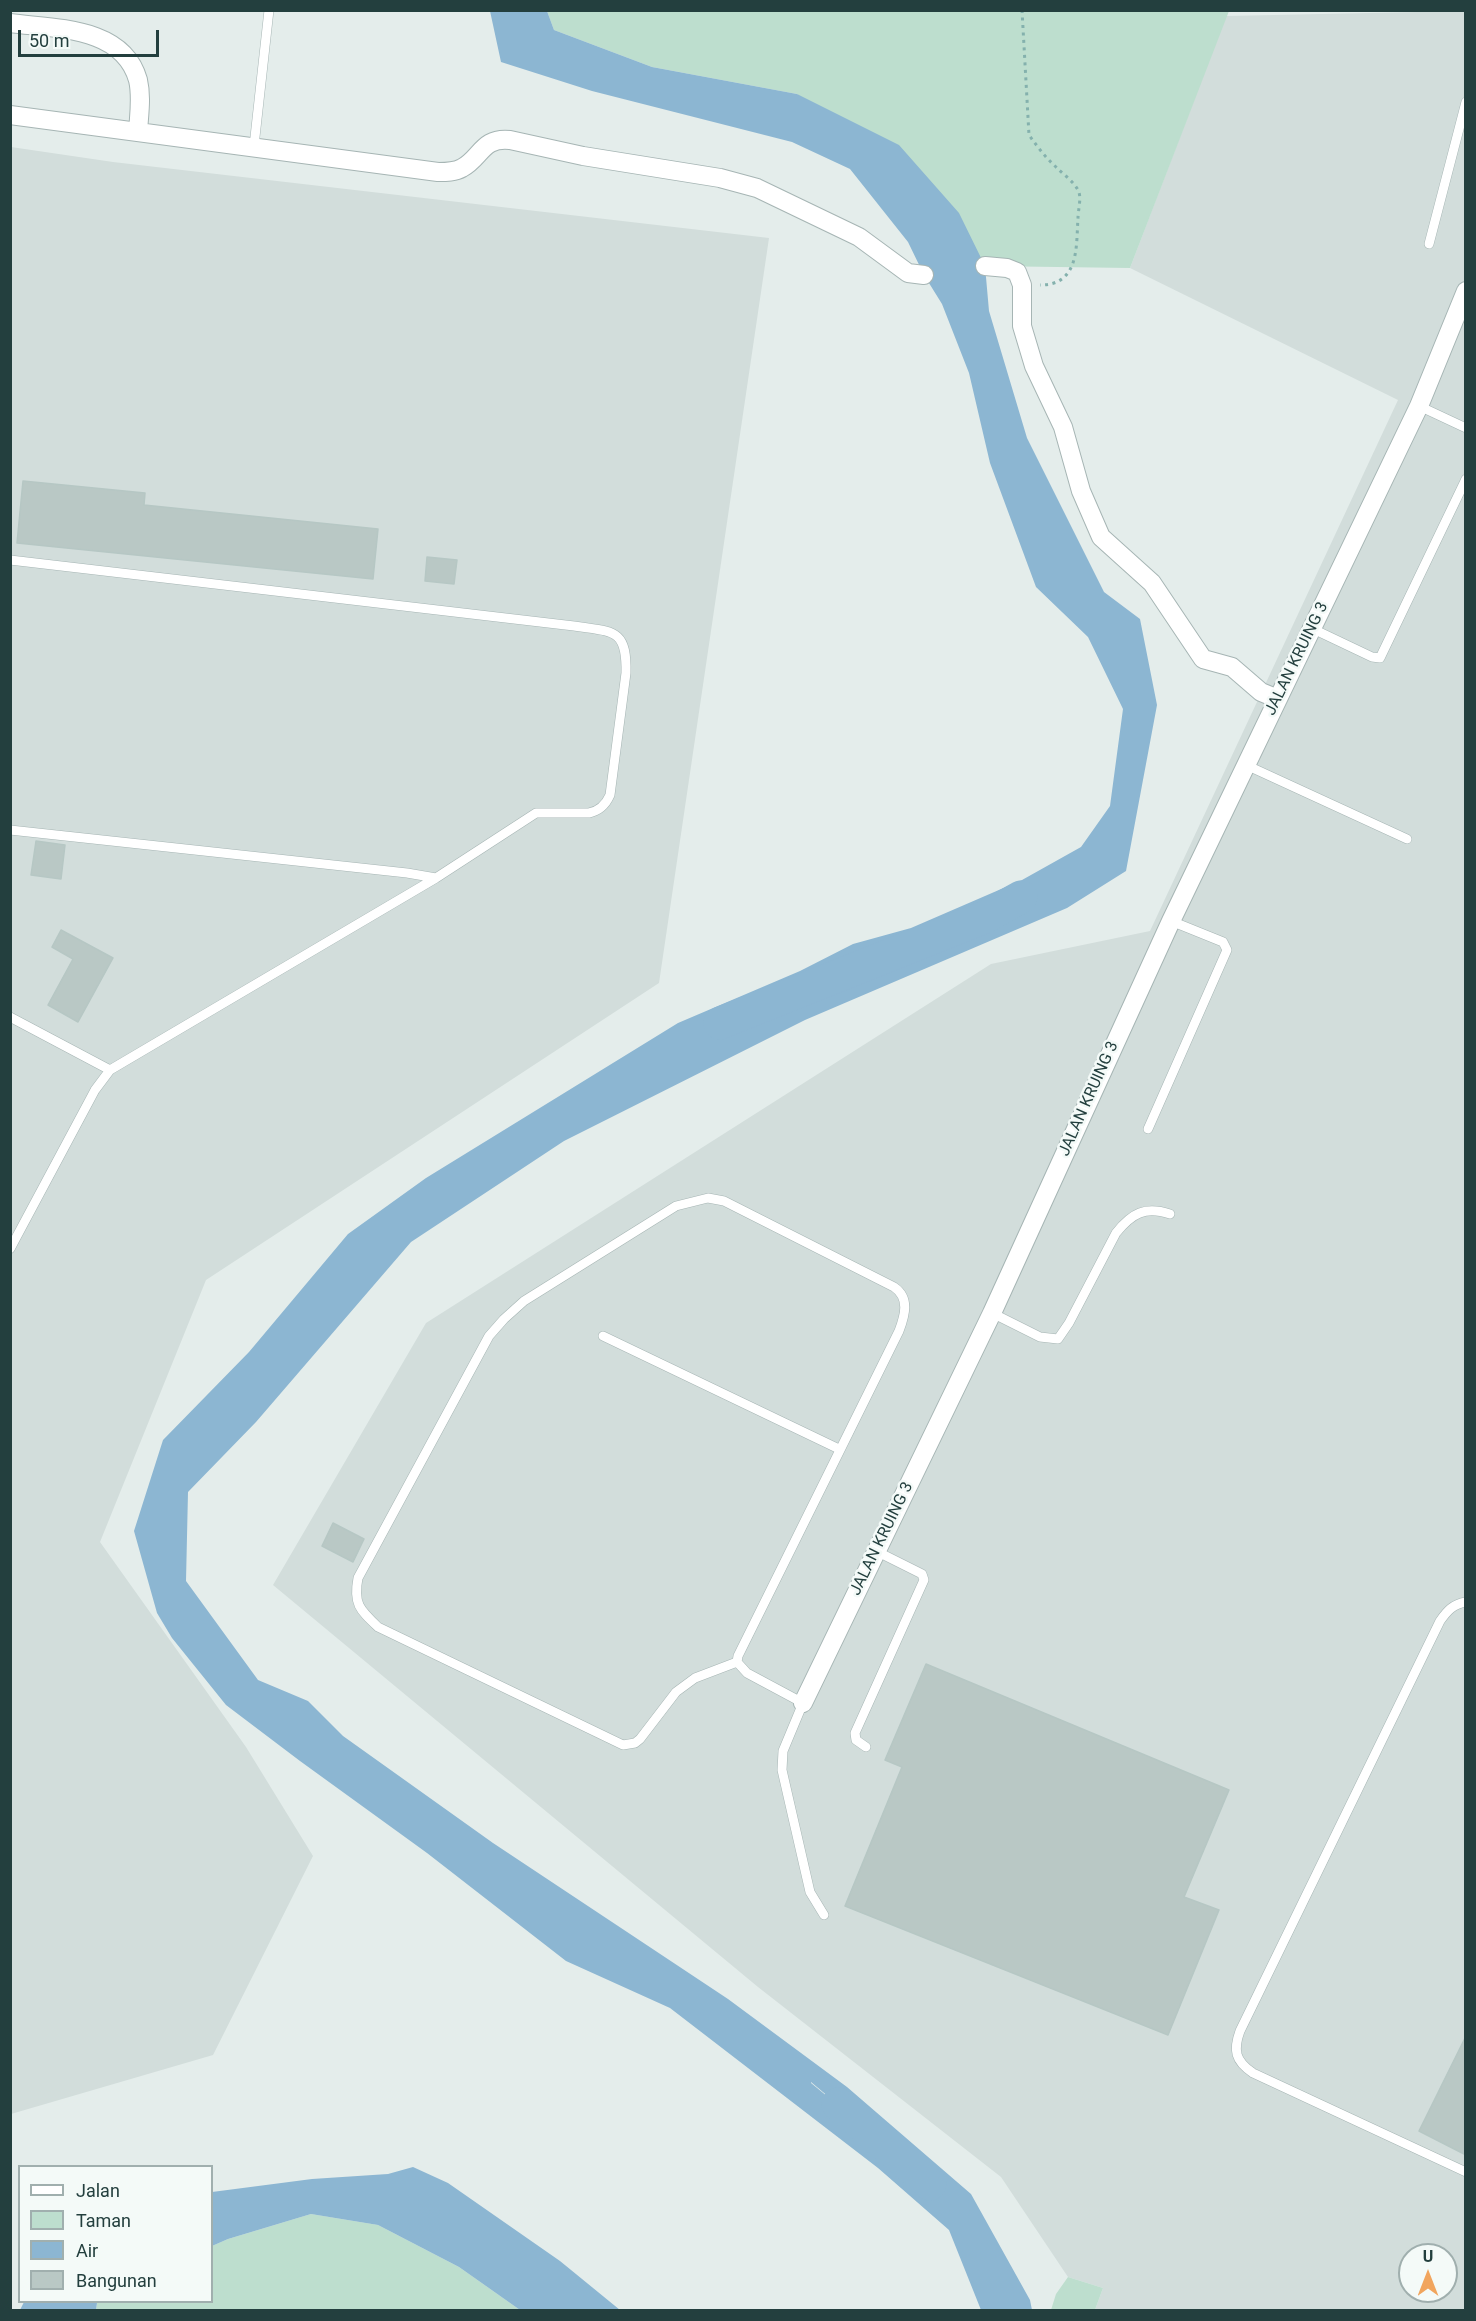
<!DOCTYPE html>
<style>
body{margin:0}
#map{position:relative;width:1476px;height:2321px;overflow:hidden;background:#e4edeb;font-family:Roboto,sans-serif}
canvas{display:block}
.frame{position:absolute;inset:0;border:12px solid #233f3e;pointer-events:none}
.legend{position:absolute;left:18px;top:2165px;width:195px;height:138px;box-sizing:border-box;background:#f4faf8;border:2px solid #a0afae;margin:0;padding:8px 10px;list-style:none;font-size:18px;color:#233f3e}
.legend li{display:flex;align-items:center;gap:12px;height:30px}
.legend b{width:30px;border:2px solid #a0afae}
.north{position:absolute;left:1398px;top:2243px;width:60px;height:60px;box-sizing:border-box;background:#f4faf8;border:2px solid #a0afae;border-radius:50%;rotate:0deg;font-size:16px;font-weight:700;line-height:24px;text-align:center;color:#233f3e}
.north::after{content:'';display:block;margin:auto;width:21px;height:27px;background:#f1a55e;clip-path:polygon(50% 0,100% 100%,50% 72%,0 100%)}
.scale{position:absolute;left:18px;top:30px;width:141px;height:27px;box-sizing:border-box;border:3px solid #233f3e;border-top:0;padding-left:8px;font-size:18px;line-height:21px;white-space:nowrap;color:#233f3e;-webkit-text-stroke:4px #f4faf8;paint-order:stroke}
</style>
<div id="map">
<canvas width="1476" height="2321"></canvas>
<div class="frame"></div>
<ul class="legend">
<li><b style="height:8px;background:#fff"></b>Jalan</li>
<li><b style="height:16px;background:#bddece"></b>Taman</li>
<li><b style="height:16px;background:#8cb6d2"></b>Air</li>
<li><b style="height:16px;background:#b9c8c5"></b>Bangunan</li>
</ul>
<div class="north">U</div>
<div class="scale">50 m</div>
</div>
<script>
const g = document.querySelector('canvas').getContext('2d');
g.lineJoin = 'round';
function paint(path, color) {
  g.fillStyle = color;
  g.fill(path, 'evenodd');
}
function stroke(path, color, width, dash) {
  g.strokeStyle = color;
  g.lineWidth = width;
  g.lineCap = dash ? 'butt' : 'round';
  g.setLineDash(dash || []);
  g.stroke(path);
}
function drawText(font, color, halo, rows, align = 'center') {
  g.font = font + ' Roboto,sans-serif';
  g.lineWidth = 5;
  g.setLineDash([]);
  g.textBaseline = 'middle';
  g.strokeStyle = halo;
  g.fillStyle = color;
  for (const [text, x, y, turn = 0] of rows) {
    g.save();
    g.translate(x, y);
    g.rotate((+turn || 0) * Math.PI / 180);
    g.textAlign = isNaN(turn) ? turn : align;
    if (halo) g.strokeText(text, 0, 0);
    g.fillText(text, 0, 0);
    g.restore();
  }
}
paint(new Path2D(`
 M1465,11v2299h-370l8,-22 -35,-11 -67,-100 -243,-190 -485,-402 153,-262 565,-359 159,-33 248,-531 -268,-132 96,-252zM1410,2255h36v36h-36z
 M11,147l102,15 656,76 -110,745 -453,297 -106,262 146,205 67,109 -100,199 -202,59z`), '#d2dddb');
paint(new Path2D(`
 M547,11h682l-99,257 -145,-2 -188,-172 -145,-27 -98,-37z
 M311,2214l67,11 81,42 61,43h-424l1,-7 3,-1h112v-56l16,-7z
 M1068,2277l35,11 -8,22h-44l5,-16z`), '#bddece');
paint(new Path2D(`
 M490,11h57l7,19 98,37 145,27 102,51 60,68 26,53 4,45 38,127 77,154 36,27 17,86 -31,166 -59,37 -262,112 -241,121 -153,101 -155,180 -68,70 -2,89 72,99 50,21 35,35 150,107 235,156 119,88 124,107 59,106 2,10h-51l-32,-80 -71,-62 -208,-160 -104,-47 -139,-108 -127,-92 -74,-56 -54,-67 -15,-25 -23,-82 29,-91 86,-88 99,-118 78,-56 252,-155 122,-52 53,-27 58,-16 111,-48 59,-33 29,-41 13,-97 -35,-72 -52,-50 -46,-124 -21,-90 -27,-69 -18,-29 -16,-33 -58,-73 -58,-27 -200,-51 -91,-29zM811,2082l74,62 -74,-61z
 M413,2167l35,16 112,78 60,49h-100l-61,-43 -81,-42 -67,-11 -83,25 -16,7v-54l100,-13 76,-5z
 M24,2302h76l-3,1 -1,7h-76z`), '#8cb6d2');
stroke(new Path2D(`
 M720,1023l265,-106 36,-20
 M838,2104l92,80`), '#8cb6d2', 33);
const building = new Path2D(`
 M23,481l122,12 -1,12 234,24 -5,50 -356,-36z
 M427,557l30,3 -3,24 -29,-3z
 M36,841l29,4 -4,34 -30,-4z
 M61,930l52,28 -35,64 -30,-17 25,-46 -21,-12z
 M333,1523l31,16 -11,23 -31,-16z
 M926,1664l303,126 -45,107 35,13 -51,125 -323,-129 57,-139 -17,-7z
 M1466,2036v119l-47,-24z`);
paint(building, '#b9c8c5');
stroke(building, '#b6c7c4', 1.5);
const lane = new Path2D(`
 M254,146l15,-136
 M1429,244l37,-142
 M1419,406l47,22
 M10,560l564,66c39,6 53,2 52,47l-16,122c-4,9 -11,16 -21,18h-53l-100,65 -326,192 -15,20 -85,159
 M1311,628l61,29 8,1 86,-179
 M1246,765l161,74
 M10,830l397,43 29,5
 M10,1017l100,53
 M1148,1129l79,-179 -4,-8 -52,-21
 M992,1313l48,24 18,2 11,-16 47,-90c16,-20 29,-27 54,-19
 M603,1336l236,113
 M1466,1602c-13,2 -19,9 -26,19l-200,410c-7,19 -5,30 13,42l213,99
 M737,1662l-42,16 -19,14 -36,47 -5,4 -12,2 -245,-118c-18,-17 -25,-23 -20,-49l131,-242 15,-17 20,-18 152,-95 32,-8 16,3 170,86c16,11 11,28 5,44l-161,325 -1,6 10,11 56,30 -20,48 -1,19 28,122 14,23
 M866,1747l-10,-7 -1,-7 69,-153 -2,-6 -46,-23`);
const street = new Path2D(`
 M10,23c45,6 113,3 128,57 4,17 1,35 0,52
 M10,115l428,57c8,0 17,0 24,-4 19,-10 20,-31 48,-28l73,16 137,22 37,10 102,49 49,36 16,2
 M985,266l22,2 10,4 5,13v41l12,40 29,61 18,64 20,46 51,46 51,76 29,8 29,25 17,7
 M803,1703l189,-390 179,-392 248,-515 47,-115`);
stroke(lane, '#a6b5b4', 10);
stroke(street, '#a6b5b4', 20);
stroke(new Path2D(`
 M1022,10l7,125c8,11 16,22 27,32 7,7 17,14 22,23 4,7 0,20 0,28 -2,28 2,67 -38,67`), '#84b1ad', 3, [3, 4.5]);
stroke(lane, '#fff', 9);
stroke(street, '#fff', 18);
drawText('16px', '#233f3e', '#f4faf8', [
 ["JALAN KRUING 3",1297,659,-64],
 ["JALAN KRUING 3",1089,1099,-66],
 ["JALAN KRUING 3",882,1539,-64]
]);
</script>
